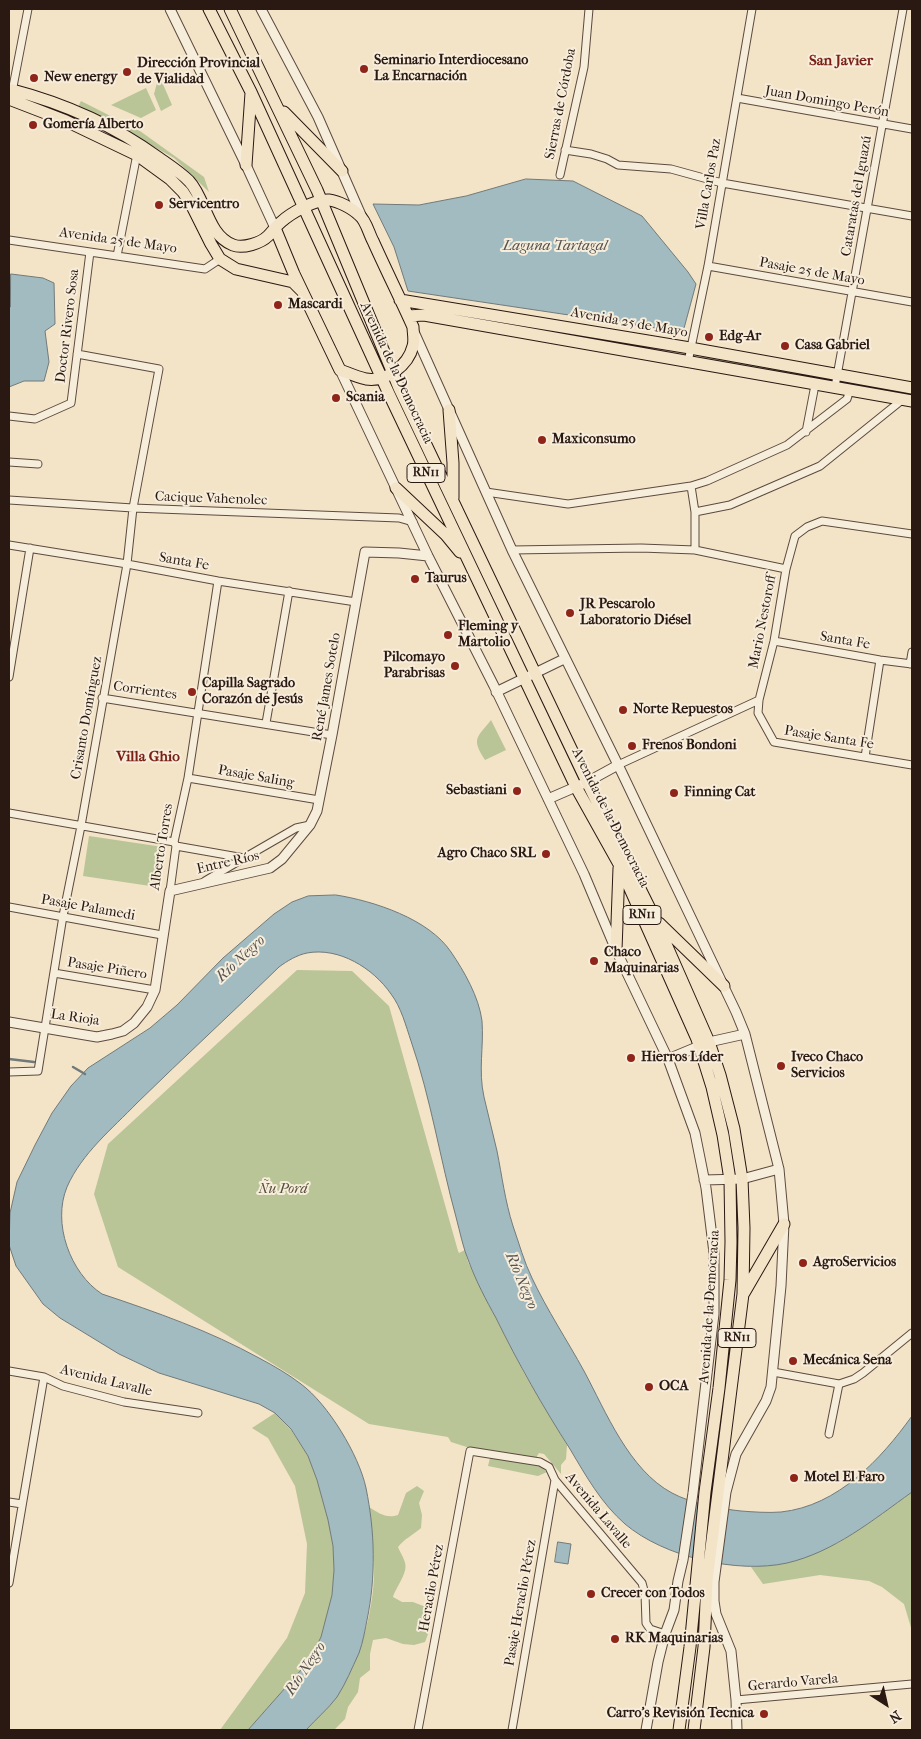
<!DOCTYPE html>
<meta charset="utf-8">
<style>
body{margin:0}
#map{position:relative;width:921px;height:1739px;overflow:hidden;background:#f3e3c7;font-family:"IM FELL French Canon",serif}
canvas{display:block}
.frame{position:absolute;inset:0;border:10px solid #2a1812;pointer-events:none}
.north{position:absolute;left:861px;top:1679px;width:50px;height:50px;-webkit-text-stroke:4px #f7eddb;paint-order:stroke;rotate:145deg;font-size:14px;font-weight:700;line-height:20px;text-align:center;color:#2a1812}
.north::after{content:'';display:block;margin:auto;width:18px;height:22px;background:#2a1812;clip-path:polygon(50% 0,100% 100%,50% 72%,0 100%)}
</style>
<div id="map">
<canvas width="921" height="1739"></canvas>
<div class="frame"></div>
<div class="north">N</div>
</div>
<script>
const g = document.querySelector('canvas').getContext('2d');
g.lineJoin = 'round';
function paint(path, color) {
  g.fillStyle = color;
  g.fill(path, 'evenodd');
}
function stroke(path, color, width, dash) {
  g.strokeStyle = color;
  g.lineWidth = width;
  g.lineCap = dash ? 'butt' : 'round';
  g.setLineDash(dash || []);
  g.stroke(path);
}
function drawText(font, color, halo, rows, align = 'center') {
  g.font = font + ' "IM FELL French Canon",serif';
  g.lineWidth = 4;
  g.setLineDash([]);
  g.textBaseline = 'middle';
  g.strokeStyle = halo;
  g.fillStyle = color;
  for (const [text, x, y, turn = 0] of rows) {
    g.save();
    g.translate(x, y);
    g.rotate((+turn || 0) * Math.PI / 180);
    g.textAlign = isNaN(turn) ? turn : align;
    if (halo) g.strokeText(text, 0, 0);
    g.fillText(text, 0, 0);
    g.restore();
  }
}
paint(new Path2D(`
 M162,82l10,23 -11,6 -7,-17 3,-11z
 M146,88l10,22 -15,8 -30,-13z
 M81,101l59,30 64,46 5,15 -35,-34 -41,-23 -56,-26z
 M703,355l118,21 -1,5 -118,-21z
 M491,720l15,30 -21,10c-14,-22 -8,-22 6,-40z
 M89,836l74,11 -6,40 -74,-11z
 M297,970l55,1 37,35 69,245 1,2 6,-3 3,12 15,30 41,81 43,72 -1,14 -5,6v9l-17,-20 -5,-1 -2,3 3,10 7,6 -9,4 -50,-10 4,-16 -19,-1 -22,-7 -3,-5 -79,-13 -251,-157 -24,-73 14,-50z
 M275,1413l16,17 17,26 9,24 11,40 5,26 1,24 -2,25 -11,42 -12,24 -61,69h-28l67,-92 18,-45 2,-49 -12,-58 -27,-48 -16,-10z
 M417,1486l7,5 -5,12 3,12 -1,13c-8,7 -17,11 -23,19 2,5 6,11 7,16 3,10 -9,24 -12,34l9,5h11l18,7v17l-6,16 -11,3 -11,-1 -17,-6 -13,2 -3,14v16l-10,8 -2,14 -10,15 -3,12 -11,11h-28c10,-11 23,-22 31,-34 24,-37 39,-91 37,-136 -1,-17 -3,-35 -5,-53 10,6 17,12 29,8l8,-22z
 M912,1492v139l-8,-27 -22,-17 -13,-6 -49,-6 -57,9 -12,-17 35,-4 52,-20 34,-22z`), '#b9c497');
const water = new Path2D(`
 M526,179l47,2 69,35 46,56 8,12 -13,48 -275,-41 -14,-44 -21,-43 46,1 47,-9z
 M11,274l32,4 11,5 1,41 -10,7 4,31 -5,19h-20l-15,6v-80h1z
 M336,895c38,6 93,24 115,57 13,19 28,45 31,69 2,26 -4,49 2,76 4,18 9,36 13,54 5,25 8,50 16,75 6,17 11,36 19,52 15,32 35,62 52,93 22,41 45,99 88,122 18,10 49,16 69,18 13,1 27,2 40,1 57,-6 100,-53 131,-96v76c-39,28 -78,60 -125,71 -50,11 -123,-6 -162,-39 -24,-21 -39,-48 -55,-75 -27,-42 -52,-86 -74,-131 -10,-18 -20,-37 -27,-56 -6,-14 -9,-30 -13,-45 -16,-58 -25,-118 -45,-176 -5,-15 -10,-34 -20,-47 -18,-26 -52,-47 -84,-41 -10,2 -20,8 -28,14 -47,46 -95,90 -142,136 -25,26 -55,50 -70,84 -15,36 3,86 35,107 54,18 108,37 157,64 15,8 29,16 42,26 27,20 58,71 65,104 9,44 10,89 1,132 -2,10 -4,22 -8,33 -7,15 -13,30 -22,44 -9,12 -21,22 -31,33h-58l61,-69 12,-24 11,-42 2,-25 -1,-24 -5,-26 -11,-40 -9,-24 -17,-27 -16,-16 -16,-9 -100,-31 -40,-19 -59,-36 -17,-14 -27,-38 -7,-21 1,-32 7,-31 18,-37 17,-32 19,-27 17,-18 62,-40 27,-23 46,-47 51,-44 18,-12 16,-6z
 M558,1542l13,2 -3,20 -13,-2z`);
paint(water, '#a1bbc0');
stroke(water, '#717a7a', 1);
stroke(new Path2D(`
 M9,1059l25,3
 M73,1067l12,7`), '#717a7a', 2.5);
const minor = new Path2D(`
 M12,92l16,-83
 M737,98l175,31
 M565,150l26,4 16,5 11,6 53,4 51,14 190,33
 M560,175l24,-108 5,-58
 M9,240l196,29 15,-10
 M117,256l20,-102
 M708,266l204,36
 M688,362l20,-96 44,-257
 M835,387l68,-378
 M9,416l26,3 36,-16 19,-151
 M806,432l9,-47
 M9,462l29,2
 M691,486l4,26v38
 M486,492l82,12 123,-18 16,-5 80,-36 60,-46 3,-9
 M9,500l124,8 266,10 14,4
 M695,512l35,-7 90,-39 82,-66
 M912,534l-90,-13 -15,6 -12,9 -9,33 -12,72 -15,59 -1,13 16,29 138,23
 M9,545l118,19 91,17 138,21
 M512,550l129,-2 54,2 91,19
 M774,641l106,19 32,4
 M910,664l2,-12
 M9,677l21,-129
 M102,698l230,37
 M266,723l23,-132
 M865,757l15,-97
 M618,765l141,-65
 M188,778l131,22
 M9,813l165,29
 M176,846l68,12 52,-30 14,-3
 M205,881l39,-23
 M170,891l6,-45 -2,-4 14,-64 30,-197
 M9,907l153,28
 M54,973l101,17
 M9,1072l29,-1 25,-155 18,-90 46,-262 6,-56 26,-139 -82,-15
 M9,1371l35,6 19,9 61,16 74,11
 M773,1372l66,12
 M839,1384l15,-5 9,-6 49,-40
 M829,1434l10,-50
 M9,1502l13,2
 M9,1583l35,-206
 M736,1700l176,-16
 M418,1730l52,-279 70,11 9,5 6,13 87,103 3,11 1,29 4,6 15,5
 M512,1730l43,-250`);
const tertiary = new Path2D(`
 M170,9l76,156 29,63
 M261,9l57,108 43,98
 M415,334l97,216 110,223 114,239 9,22 34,135 5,55 -3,62 -10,101 -5,14 -30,53 -10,38 -12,90v19l2,13 15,37 5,49 1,30
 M340,370l88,186 66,130 90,188 32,76 52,109 27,74 11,55 8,65v61l-21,179 -10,67 -5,21 -4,29 -9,24 -7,28 -12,68
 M496,692l68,-33
 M548,799l39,-17 31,-17
 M9,1022l88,15 15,-3 11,-3 11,-8 13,-16 8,-17 15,-99 100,-23 12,-9 28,-34 7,-14 15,-76 33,-183 34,1 29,3
 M668,1059l41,-17 36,-8
 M704,1180l38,-1 37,-10`);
const primary = new Path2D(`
 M9,89c54,14 105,36 150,69 10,7 21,14 30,23 17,18 18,54 44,64 10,4 28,-2 35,-9 5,-5 8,-10 13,-14 10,-9 34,-23 48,-22 9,1 23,8 30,15 7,5 10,19 14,26 13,29 27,57 40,86 0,6 2,13 0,19 -5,20 -27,36 -47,33 -9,-2 -18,-6 -26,-9l-46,-96 -19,-46
 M9,99l57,22 71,34 33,24 13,13 9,14 19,38 9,15 16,10 57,13 8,8
 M400,300l290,48 222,40
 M408,316l16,-1 488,86`);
const trunk = new Path2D(`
 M209,9l42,83 138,302 187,393 43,77 78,175 15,48 11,48 7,45 1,62 -1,38 -11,108 -14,104 -15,155 -11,83
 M230,9l87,181 82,198 188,394 68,137 54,123 11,33 14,54 8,50 2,49 -1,66 -36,286 -3,67 -10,83
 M284,112l58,59
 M246,165l5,-72
 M449,410l4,53v35
 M396,488l50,47 14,17
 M659,923l65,63
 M616,950l3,-82
 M744,1293l40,-69`);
stroke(minor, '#5c4b3f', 9);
stroke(tertiary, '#5c4b3f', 11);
stroke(primary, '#2a1812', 13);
stroke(trunk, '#2a1812', 13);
stroke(minor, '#f7eddb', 7);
stroke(tertiary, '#f7eddb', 9);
stroke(primary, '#f3e3c7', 11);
stroke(trunk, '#f3e3c7', 11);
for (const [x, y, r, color] of [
 [364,69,5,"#8f2418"],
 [127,72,5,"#8f2418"],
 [34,78,5,"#8f2418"],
 [33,125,5,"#8f2418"],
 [159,205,5,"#8f2418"],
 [278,305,5,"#8f2418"],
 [709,337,5,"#8f2418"],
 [785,346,5,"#8f2418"],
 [336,398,5,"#8f2418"],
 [542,440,5,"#8f2418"],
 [415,579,5,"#8f2418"],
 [570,613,5,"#8f2418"],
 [448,635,5,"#8f2418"],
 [455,666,5,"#8f2418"],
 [192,692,5,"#8f2418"],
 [623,710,5,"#8f2418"],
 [632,746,5,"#8f2418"],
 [517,791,5,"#8f2418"],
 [674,793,5,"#8f2418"],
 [546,854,5,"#8f2418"],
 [594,961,5,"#8f2418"],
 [631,1058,5,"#8f2418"],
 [781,1066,5,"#8f2418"],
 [803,1263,5,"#8f2418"],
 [793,1361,5,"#8f2418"],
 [649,1387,5,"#8f2418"],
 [794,1478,5,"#8f2418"],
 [591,1594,5,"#8f2418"],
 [615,1639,5,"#8f2418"],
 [764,1714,5,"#8f2418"]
]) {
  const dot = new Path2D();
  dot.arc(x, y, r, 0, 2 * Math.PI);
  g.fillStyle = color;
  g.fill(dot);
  stroke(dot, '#f7eddb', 2);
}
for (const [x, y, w] of [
 [426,473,38],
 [642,915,38],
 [737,1338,38]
]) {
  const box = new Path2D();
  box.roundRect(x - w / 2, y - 9.5, w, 19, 4);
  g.fillStyle = '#f7eddb';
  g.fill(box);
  stroke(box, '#2a1812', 1);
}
drawText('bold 12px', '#2a1812', null, [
 ["RN11",426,473],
 ["RN11",642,915],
 ["RN11",737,1338]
]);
drawText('bold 14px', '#2a1812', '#f7eddb', [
 ["Seminario Interdiocesano",374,61],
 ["La Encarnación",374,77],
 ["Dirección Provincial",137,64],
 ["de Vialidad",137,80],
 ["New energy",44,78],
 ["Gomería Alberto",43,125],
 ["Servicentro",169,205],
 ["Mascardi",288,305],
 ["Edg-Ar",719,337],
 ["Casa Gabriel",795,346],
 ["Scania",346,398],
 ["Maxiconsumo",552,440],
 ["Taurus",425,579],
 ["JR Pescarolo",580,605],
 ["Laboratorio Diésel",580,621],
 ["Fleming y",458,627],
 ["Martolio",458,643],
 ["Pilcomayo",445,658,"right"],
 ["Parabrisas",445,674,"right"],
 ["Capilla Sagrado",202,684],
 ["Corazón de Jesús",202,700],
 ["Norte Repuestos",633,710],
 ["Frenos Bondoni",642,746],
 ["Sebastiani",507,791,"right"],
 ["Finning Cat",684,793],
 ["Agro Chaco SRL",536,854,"right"],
 ["Chaco",604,953],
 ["Maquinarias",604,969],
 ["Hierros Líder",641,1058],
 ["Iveco Chaco",791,1058],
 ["Servicios",791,1074],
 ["AgroServicios",813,1263],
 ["Mecánica Sena",803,1361],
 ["OCA",659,1387],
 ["Motel El Faro",804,1478],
 ["Crecer con Todos",601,1594],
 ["RK Maquinarias",625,1639],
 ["Carro's Revisión Tecnica",754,1714,"right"]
], 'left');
drawText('14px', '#2a1812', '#f7eddb', [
 ["Juan Domingo Perón",827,102,10],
 ["Sierras de Córdoba",561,104,-79],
 ["Villa Carlos Paz",709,184,-80],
 ["Cataratas del Iguazú",857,196,-80],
 ["Avenida 25 de Mayo",118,241,8],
 ["Pasaje 25 de Mayo",812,272,10],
 ["Avenida 25 de Mayo",629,323,10],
 ["Doctor Rivero Sosa",68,326,-83],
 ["Avenida de la Democracia",396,373,65],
 ["Cacique Vahenolec",211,499,2],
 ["Santa Fe",184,562,10],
 ["Mario Nestoroff",763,622,-79],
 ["Santa Fe",845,641,10],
 ["René James Sotelo",327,687,-80],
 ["Corrientes",145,691,8],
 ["Crisanto Domínguez",87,718,-80],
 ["Pasaje Santa Fe",829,738,9],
 ["Pasaje Saling",256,777,10],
 ["Avenida de la Democracia",610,818,63],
 ["Alberto Torres",162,847,-81],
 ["Entre Ríos",228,863,-13],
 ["Pasaje Palamedi",88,908,10],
 ["Pasaje Piñero",107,969,9],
 ["La Rioja",75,1018,8],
 ["Avenida de la Democracia",710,1307,-86],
 ["Avenida Lavalle",106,1381,14],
 ["Avenida Lavalle",598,1511,50],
 ["Heraclio Pérez",432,1588,-80],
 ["Pasaje Heraclio Pérez",521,1603,-80],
 ["Gerardo Varela",793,1683,-5]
]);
drawText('italic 14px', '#554c3a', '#f7eddb', [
 ["Ñu Porá",283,1190]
]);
drawText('bold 15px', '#7a1f14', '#f7eddb', [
 ["San Javier",841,61],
 ["Villa Ghio",148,757]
]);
drawText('italic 15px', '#54514f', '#f7eddb', [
 ["Laguna Tartagal",555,246],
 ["Río Negro",241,959,-43],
 ["Río Negro",521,1281,67],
 ["Río Negro",306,1669,-56]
]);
</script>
